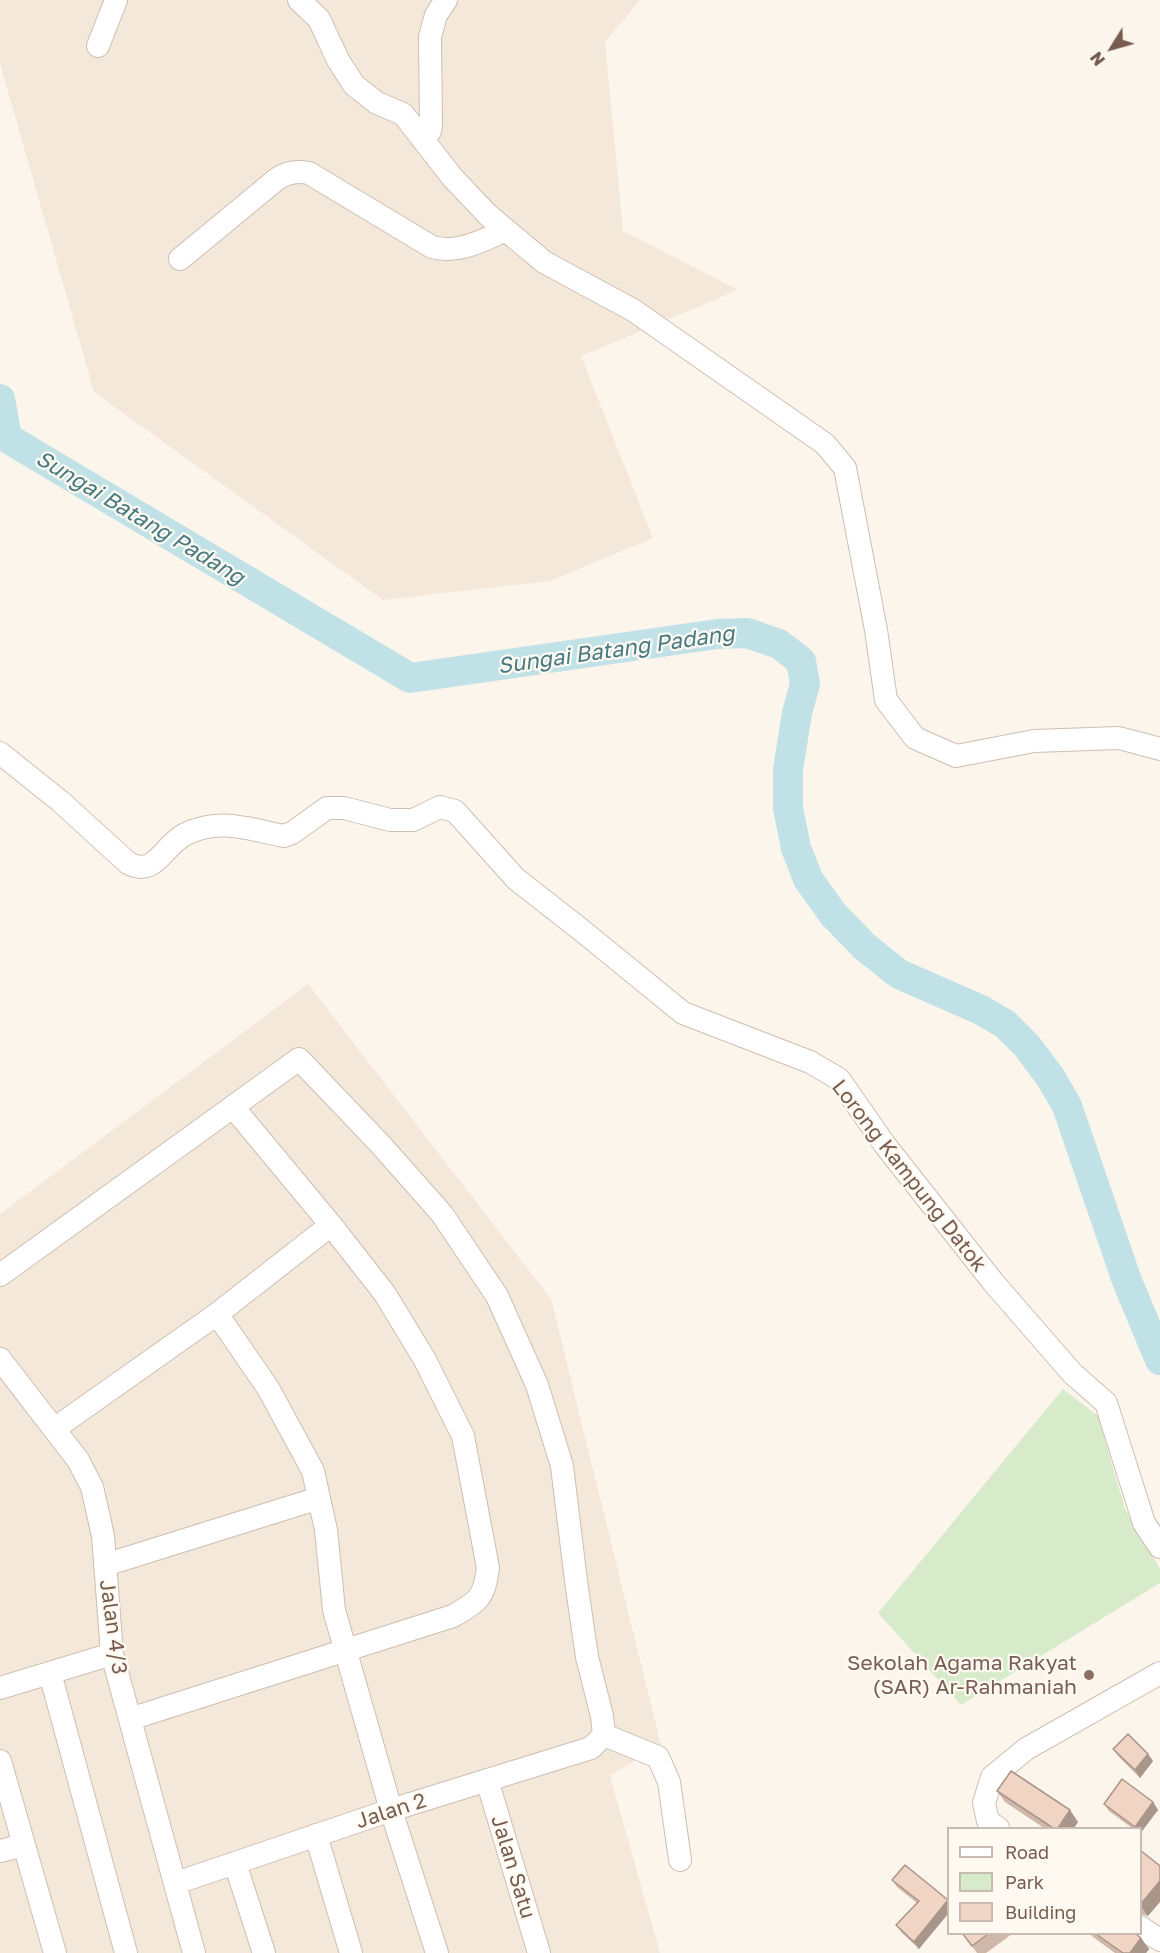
<!DOCTYPE html>
<style>
body{margin:0}
#map{position:relative;width:1160px;height:1953px;overflow:hidden;background:#fcf5ec;font-family:"Golos Text",sans-serif}
canvas{display:block}
.legend{position:absolute;left:947px;top:1827px;width:195px;height:108px;box-sizing:border-box;background:#fefaf2;border:2px solid #c8bbb1;margin:0;padding:8px 10px;list-style:none;font-size:18px;color:#775c4f}
.legend li{display:flex;align-items:center;gap:12px;height:30px}
.legend b{width:30px;border:2px solid #c8bbb1}
.north{position:absolute;left:1082px;top:18px;width:60px;height:60px;-webkit-text-stroke:4px #fefaf2;paint-order:stroke;rotate:233deg;font-size:16px;font-weight:700;line-height:24px;text-align:center;color:#775c4f}
.north::after{content:'';display:block;margin:auto;width:21px;height:27px;background:#775c4f;clip-path:polygon(50% 0,100% 100%,50% 72%,0 100%)}
</style>
<div id="map">
<canvas width="1160" height="1953"></canvas>
<ul class="legend">
<li><b style="height:8px;background:#fff"></b>Road</li>
<li><b style="height:16px;background:#d7eaca"></b>Park</li>
<li><b style="height:16px;background:#f1d5c4"></b>Building</li>
</ul>
<div class="north">N</div>
</div>
<script>
const g = document.querySelector('canvas').getContext('2d');
g.lineJoin = 'round';
function paint(path, color) {
  g.fillStyle = color;
  g.fill(path, 'evenodd');
}
function stroke(path, color, width, dash) {
  g.strokeStyle = color;
  g.lineWidth = width;
  g.lineCap = dash ? 'butt' : 'round';
  g.setLineDash(dash || []);
  g.stroke(path);
}
function drawText(font, color, halo, rows, align = 'center') {
  g.font = font + ' "Golos Text",sans-serif';
  g.lineWidth = 4.5;
  g.setLineDash([]);
  g.textBaseline = 'middle';
  g.strokeStyle = halo;
  g.fillStyle = color;
  for (const [text, x, y, turn = 0] of rows) {
    g.save();
    g.translate(x, y);
    g.rotate((+turn || 0) * Math.PI / 180);
    g.textAlign = isNaN(turn) ? turn : align;
    if (halo) g.strokeText(text, 0, 0);
    g.fillText(text, 0, 0);
    g.restore();
  }
}
paint(new Path2D(`
 M0,0h640l-35,42 18,189 115,59 -157,66 72,182 -103,43 -167,19 -289,-208 -94,-328z
 M308,984l243,315 110,446 -51,31 50,177h-660v-739z`), '#f4e8da');
paint(new Path2D(`
 M1063,1389l35,27 27,93 35,60v14l-199,122 -83,-92z`), '#d7eaca');
stroke(new Path2D(`
 M0,399l7,39 403,240 307,-44 30,-1 32,11 22,17 4,23 -8,29 -9,57v38l8,40 12,31 25,35 32,33 34,27 82,36 24,14 22,22 24,32 16,28 60,175 33,79`), '#c0e1e6', 30);
const minor = new Path2D(`
 M299,0l20,19 19,41 16,25 23,18 26,11 49,63 36,38 56,47 89,48 192,134 20,24 31,162 10,70 29,38 41,18 78,-15 85,-3 41,11
 M98,46l18,-46
 M422,139l8,-8 1,-5 -1,-89 6,-22 10,-15
 M180,259l97,-80c11,-7 19,-8 32,-6l123,74c27,7 49,-6 74,-17
 M0,753l60,48 68,62c27,15 35,-17 56,-28 34,-18 64,-6 100,1l8,-3 35,-25h17l46,12h23l27,-13 15,4 61,68 64,50 103,84 127,49 29,17 46,66 108,137 79,91 34,30 38,120 16,24
 M0,1275l299,-216 82,86 61,69 55,82 40,89 25,81 14,115 11,76 15,59 2,19
 M217,1314l51,74 45,83 13,59 8,80 57,200 46,143
 M0,1359l78,101 14,27 11,49 9,118 82,299
 M54,1429l163,-115 114,-89
 M105,1565l214,-67
 M50,1673l76,280
 M0,1688l112,-34
 M130,1719l323,-103c26,-15 31,-18 35,-48l-25,-132 -38,-76 -40,-66 -54,-69 -98,-118
 M604,1735l54,22 11,25 11,78
 M0,1761l55,192
 M487,1780l52,173
 M998,1828l-10,-7 -4,-18 8,-26 34,-28 134,-76
 M316,1835l35,118
 M0,1851l24,-6
 M235,1863l29,90
 M176,1883l215,-73 200,-62 13,-13
 M1140,1927l20,13`);
stroke(minor, '#cebeb1', 24);
stroke(minor, '#fff', 22);
paint(new Path2D(`
 M1113,1749l35,5 5,7 -13,17 -21,-21z
 M997,1791l81,31 -4,6h-30l-39,-26z
 M1153,1802l5,8 -18,18h-8l-23,-17 -5,-7z
 M1140,1850l8,66 -8,-2z
 M892,1880l56,20 -29,49 -18,-17 -5,-7 21,-22 -20,-16z
 M963,1934h49l-26,19h-9z
 M1090,1934h46l5,4 8,11 -3,4h-31l-22,-16z`), '#cfb7a9');
paint(new Path2D(`
 M1148,1754l5,7 -13,17 -5,-8z
 M1153,1802l5,8 -18,24v-6h-4l-1,-1z
 M1070,1810l8,12 -4,6h-16z
 M1160,1881v21l-12,14 -8,-11z
 M948,1900v14l-29,35 -5,-7z
 M1141,1938l8,11 -3,4h-16z`), '#a99589');
const building = new Path2D(`
 M1128,1734l20,20 -13,16 -22,-21z
 M1011,1771l59,39 -12,18h-5l-56,-37z
 M1122,1779l31,23 -18,25 -31,-23z
 M1140,1850l20,16v15l-20,24z
 M905,1865l43,35 -34,42 -18,-17 23,-24 -27,-21z
 M963,1934h25l-16,12z
 M1096,1934h40l5,4 -11,15h-7z`);
paint(building, '#f1d5c4');
stroke(building, '#a99589', 1.5);
for (const [x, y, r, color] of [
 [1089,1675,6,"#8d6e63"]
]) {
  const dot = new Path2D();
  dot.arc(x, y, r, 0, 2 * Math.PI);
  g.fillStyle = color;
  g.fill(dot);
  stroke(dot, '#fefaf2', 2);
}
drawText('21px', '#775c4f', '#fefaf2', [
 ["Lorong Kampung Datok",909,1176,52],
 ["Jalan 4/3",113,1627,82],
 ["Jalan 2",391,1811,-18],
 ["Jalan Satu",513,1867,73]
]);
drawText('21px', '#785e54', '#fefaf2', [
 ["Sekolah Agama Rakyat",1077,1663],
 ["(SAR) Ar-Rahmaniah",1077,1687]
], 'right');
drawText('italic 22px', '#467982', '#fefaf2', [
 ["Sungai Batang Padang",140,518,31],
 ["Sungai Batang Padang",616,650,-8]
]);
</script>
